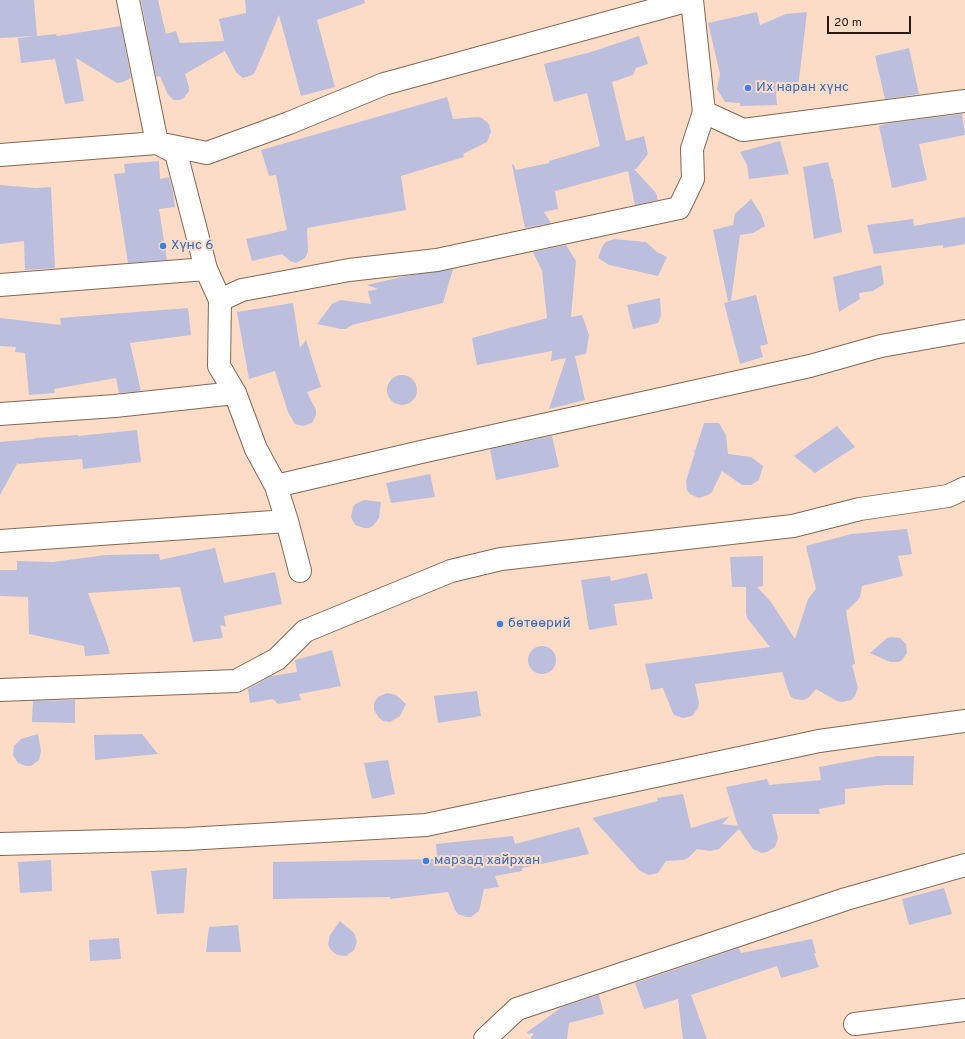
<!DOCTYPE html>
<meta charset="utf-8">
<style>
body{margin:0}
#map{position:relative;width:965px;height:1039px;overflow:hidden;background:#fcdcc7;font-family:Overpass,sans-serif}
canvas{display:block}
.scale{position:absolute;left:827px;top:16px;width:84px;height:18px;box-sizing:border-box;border:2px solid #251a13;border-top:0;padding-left:5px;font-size:12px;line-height:14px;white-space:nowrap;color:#251a13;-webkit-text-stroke:3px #fcdcc7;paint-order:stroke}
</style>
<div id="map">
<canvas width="965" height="1039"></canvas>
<div class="scale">20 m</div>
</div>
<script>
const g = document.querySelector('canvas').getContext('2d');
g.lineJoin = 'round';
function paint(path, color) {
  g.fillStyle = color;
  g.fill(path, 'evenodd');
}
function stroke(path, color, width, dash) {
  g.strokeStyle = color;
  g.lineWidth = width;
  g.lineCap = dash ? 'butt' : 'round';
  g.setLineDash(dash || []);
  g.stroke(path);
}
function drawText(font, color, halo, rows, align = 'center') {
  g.font = font + ' Overpass,sans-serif';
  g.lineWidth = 4;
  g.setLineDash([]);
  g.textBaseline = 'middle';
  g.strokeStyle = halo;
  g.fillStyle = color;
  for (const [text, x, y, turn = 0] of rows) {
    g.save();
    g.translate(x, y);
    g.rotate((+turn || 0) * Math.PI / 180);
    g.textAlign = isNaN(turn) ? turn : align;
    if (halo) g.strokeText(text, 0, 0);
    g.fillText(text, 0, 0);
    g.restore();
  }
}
paint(new Path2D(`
 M0,0h34l3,36 -37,2z
 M141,0h17l8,34 10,-3 4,12 44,-2 -5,-22 27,-6 -1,-13h119l1,3 -48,17 18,67 -34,9 -22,-81 -24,57 -3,3 -9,3 -5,-4 -2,-2 -11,-21 -40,23 4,13v4l-6,8 -5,1h-4l-6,-5 -8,-19 -4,1z
 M757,12l3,13 26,-11 21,-2 -9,76 -22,5 1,12 -37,1v-3l-15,-1 -8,-13 3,-15 -12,-51z
 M121,26l10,52 -8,4 -6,1 -41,-25 8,43 -19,3 -10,-45 -34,4 -3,-25 38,-4 1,2z
 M639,36l9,28 -12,4 -3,7 -21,7 14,59 18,-5 4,18 -12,15h-2l22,24 2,7 -23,5 -7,-34 -73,20 3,18 -14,3 7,11 -26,5 -13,-63 1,-1 3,6 33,-7v-2l51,-15 -13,-53 -33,9 -10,-38 47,-12z
 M909,48l10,46 -34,5 -10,-43z
 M447,97l6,22 25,-2 4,1 7,6 2,8 -4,10 -24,12 1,3 -63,19 5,34 -99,18 1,22 -1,4 -2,4 -9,5 -6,-2 -8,-7 -30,7 -6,-22 41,-9 -11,-55 -7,1 -8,-26z
 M962,114l3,21 -46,9 8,36 -35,8 -13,-62 11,-3z
 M780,141l9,33 -40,5 -2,-14 -7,-13z
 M159,161l1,18 9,-2 4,15 2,15 -16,2 8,51 -39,3 -14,-89 11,-1 -1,-9z
 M828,162l4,17h1l9,53 -28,7 -11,-72z
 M0,185l35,3 16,-1 4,81 -30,2 -1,-29 -24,3z
 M751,199l10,15 4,12 -12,7 -13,2 -9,66h-3l-15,-71 20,-5 2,-11 3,-3z
 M965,217v27l-22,4v-3l-69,9 -7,-29 46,-6 1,7z
 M614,239l32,3 11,10 10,5 -9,19 -49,-11 -11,-7 5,-13 3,-3z
 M566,245l10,16 -5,56 11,-2 7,20 -3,19 -11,2 10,44 -36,9 17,-51 -15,3 1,-10 -75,14 -5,-27 75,-20 -5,-47 -9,-19z
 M881,265l3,19 -11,7 -14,2 1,6 -21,13 -6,-35z
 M453,269l-10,34 -91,22 -6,4h-5l-24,-5 15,-20 4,-2 5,-2 30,4 -3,-13 10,-2 -11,-4 39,-9z
 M756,295l12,49 -8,2 3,11 -23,7 -16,-61z
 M660,298l1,17 -3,8 -25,6 -6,-24z
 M293,303l7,45 6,-8 15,47 -14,5 9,18v5l-4,8 -9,3 -8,-2 -7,-12 -13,-41 -26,8 -12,-67z
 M188,308l3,27 -61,8 11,48 -22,2 -3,-15 -62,11 1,4 -26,2 -4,-42 -10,-1 1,-5 -16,-1v-28l61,7 -1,-7z
 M387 390a15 15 0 1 1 30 0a15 15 0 1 1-30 0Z
 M704,423h15l7,12 2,19 23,3 12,9 -4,14 -8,5h-9l-20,-14 -10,21 -4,3 -9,3 -9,-4 -3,-4 -1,-9 9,-29 -3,-2 3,1z
 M837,426l18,21 -40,26 -21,-17z
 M137,430l4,32 -58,7 -1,-10 -64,5v-2l-18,33v-53l35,-3v-1l43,-3v1z
 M552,436l7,31 -63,13 -6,-31z
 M430,474l5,23 -44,6 -5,-20z
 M364,500l17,2 -2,16 -6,8 -4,2h-5l-9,-3 -4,-8 2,-10 2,-3z
 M907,529l5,25 -14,2 5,20 -41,10 -2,11 -2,3 -12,11 9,53 -3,1 6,23 -3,8 -4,4 -9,2 -5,-1 -21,-12 -8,9 -5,2 -8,-1 -4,-2 -2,-4 -7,-21 -87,12 4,19 -1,5 -6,8 -9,2 -9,-3 -2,-4 -9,-23 -12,2 -6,-26 125,-17 -23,-29 -1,-5v-26h-14l-2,-30 33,-1v30l-6,1 14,15 24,37 13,-40 8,-10 -10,-43 45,-12z
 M215,548l9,35 51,-11 7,32 -58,12 2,11 -6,-2 3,13 -30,4 -13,-55 -92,6 18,47 4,14 -25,2 -1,-10 -55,-12 -1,-37 -28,-1v-26h17v-9l36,1 53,-7 53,-1 1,6z
 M647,573l6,26 -39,5 3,21 -28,5 -8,-50 29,-4 1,5z
 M891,637l9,1 6,6 1,9 -5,7 -3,2h-9l-20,-9 17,-15z
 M528 660a14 14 0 1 1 28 0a14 14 0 1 1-28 0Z
 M332,650l9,36 -42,8 2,6 -23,4 -5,-5 -23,4 -2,-14 23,-13 26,-4 -2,-12z
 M477,691l4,25 -43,7 -4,-27z
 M387,693l9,2 10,9 -6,12 -10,6 -7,-1 -4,-3 -5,-8v-7l4,-6z
 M75,700v23l-43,-1 1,-21z
 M38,734l3,17 -2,9 -8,6h-5l-8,-3 -5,-8 1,-9 7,-7z
 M142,734l16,20 -63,6 -1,-25z
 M877,756h37l-1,29h-28l-40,4v15l-26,5 1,5h-48l6,24 -3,9 -8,5 -5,1 -9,-4 -14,-20 -20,20 -9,2 -13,-2 -9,9 -5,2 -17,1 -8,12 -9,2 -9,-4 -48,-53 66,-17 -1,-3 26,-4 8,34 39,-12 -8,8 16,2 -12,-39 41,-8 2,6 52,-5 -2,-13z
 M388,760l7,34 -23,5 -8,-36z
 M579,827l10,27 -67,14v3l-27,5 4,11 -15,2 -5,22 -8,6h-5l-8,-3 -3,-4 -7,-18 -58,7v-2l-117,2v-37l164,-3 -1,-15 77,-8 2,8z
 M51,860l1,31 -32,2 -2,-31z
 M187,868l-3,45 -27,1 -6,-43z
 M944,888l8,26 -43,11 -7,-26z
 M340,921l14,12 3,9 -3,8 -8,6 -9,-1 -7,-6 -2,-5 2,-9z
 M238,925l3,27h-35l3,-25z
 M119,938l2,21 -31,2 -1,-21z
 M812,939l4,14 -2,1 5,13 -38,11 -4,-12 -86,29 16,44h-24l-5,-40 -34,10 -9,-26 104,-35 2,5z
 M599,995l5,19 -35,9 -2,16h-37l4,-6 -6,1 -1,-2 35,-25z`), '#bcbede');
const minor = new Path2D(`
 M128,0l29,143 19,10 30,116 14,31 -1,66 16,27 21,56 20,37 11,35 13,50
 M692,0l12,112 39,18 222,-29
 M0,155l157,-12 50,10 82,-30 95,-39 306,-84
 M0,285l206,-16
 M220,300l22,-10 107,-20 88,-10 242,-52 14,-29 -1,-30 12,-37
 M0,414l115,-8 120,-13
 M276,486l145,-34 389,-86 71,-20 84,-15
 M0,541l287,-20
 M0,690l236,-9 41,-22 28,-28 146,-60 50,-12 292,-33 67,-17 88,-13 17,-8
 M0,844l187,-5 239,-14 393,-84 146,-20
 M855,1024l110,-14
 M485,1039l32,-30 329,-110 119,-34`);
stroke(minor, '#826754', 24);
stroke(minor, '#fff', 22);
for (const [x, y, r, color] of [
 [748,88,4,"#3f7fe0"],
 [163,246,4,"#3f7fe0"],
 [500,624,4,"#3f7fe0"],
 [426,861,4,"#3f7fe0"]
]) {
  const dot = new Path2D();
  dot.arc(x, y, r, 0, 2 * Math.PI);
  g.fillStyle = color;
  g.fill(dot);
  stroke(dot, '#fcdcc7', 1.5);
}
drawText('14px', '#366cbe', '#fcdcc7', [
 ["Их наран хүнс",756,88],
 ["Хүнс 6",171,246],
 ["бөтөөрий",508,624],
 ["марзад хайрхан",434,861]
], 'left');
</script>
